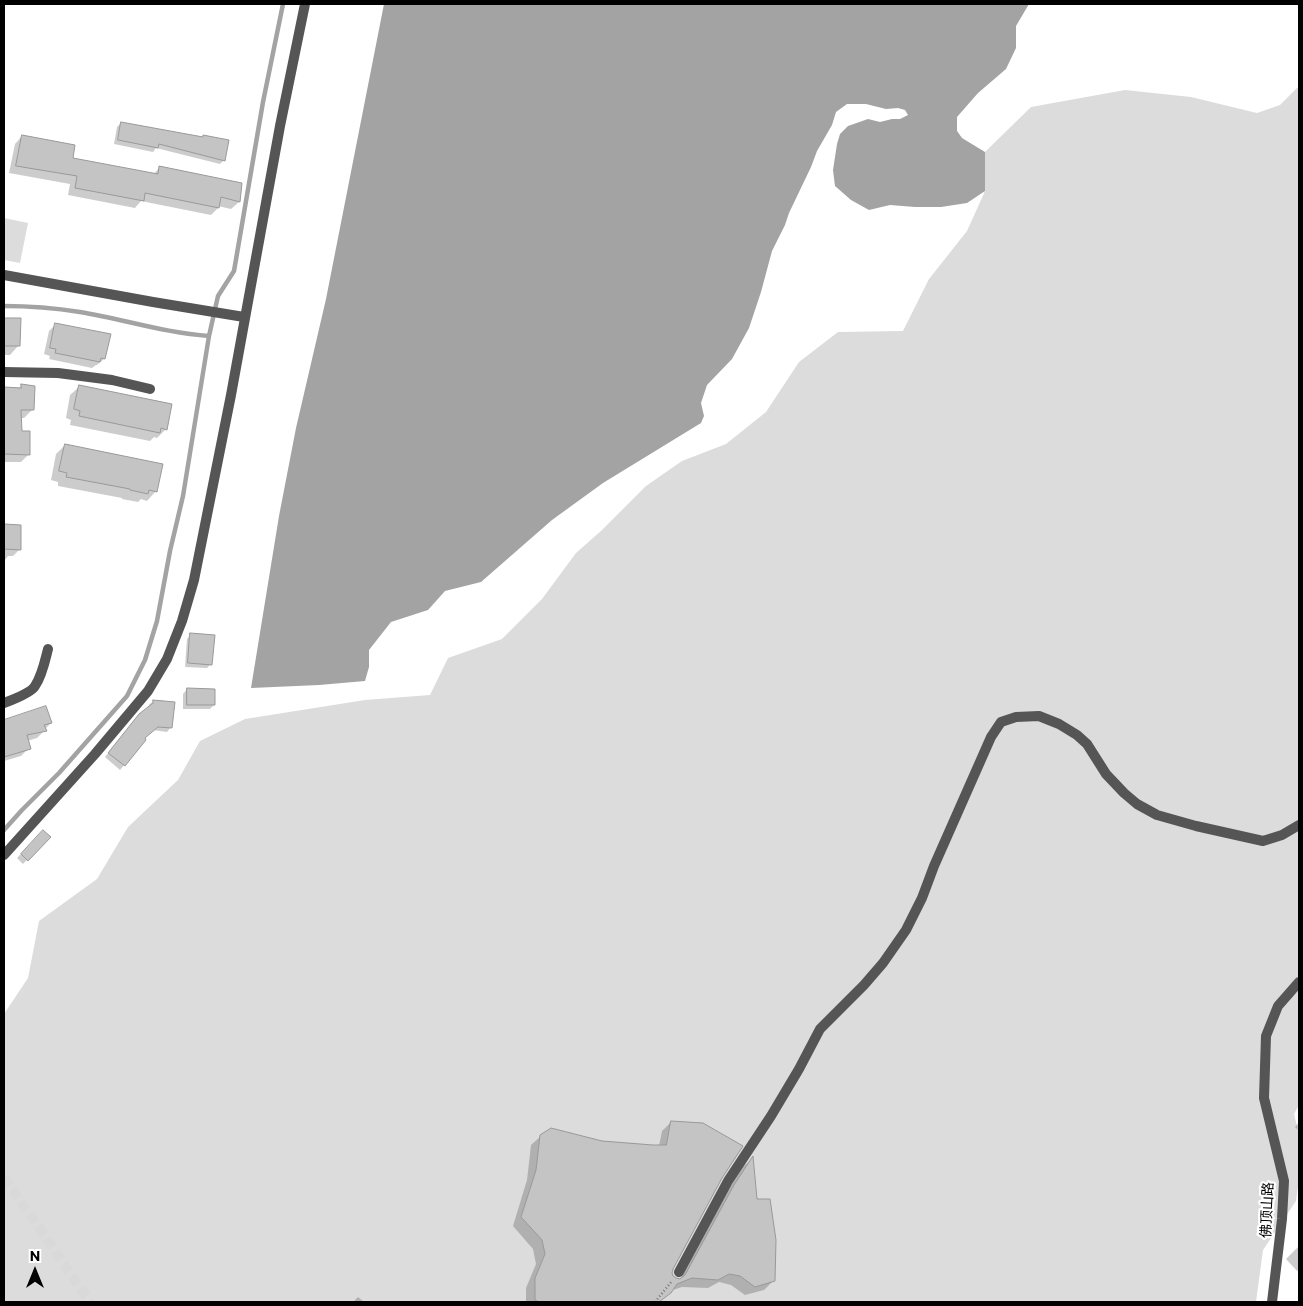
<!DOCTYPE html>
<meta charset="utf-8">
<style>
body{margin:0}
#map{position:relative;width:1303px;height:1306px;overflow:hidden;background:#fff;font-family:Commissioner,sans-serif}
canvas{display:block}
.frame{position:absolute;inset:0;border:5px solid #000;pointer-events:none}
.north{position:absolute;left:10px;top:1246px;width:50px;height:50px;-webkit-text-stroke:4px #fff;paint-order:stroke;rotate:0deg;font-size:14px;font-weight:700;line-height:20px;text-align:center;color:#000}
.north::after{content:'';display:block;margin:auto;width:18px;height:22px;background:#000;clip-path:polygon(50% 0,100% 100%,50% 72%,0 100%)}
</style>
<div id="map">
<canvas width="1303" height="1306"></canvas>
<div class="frame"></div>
<div class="north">N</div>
</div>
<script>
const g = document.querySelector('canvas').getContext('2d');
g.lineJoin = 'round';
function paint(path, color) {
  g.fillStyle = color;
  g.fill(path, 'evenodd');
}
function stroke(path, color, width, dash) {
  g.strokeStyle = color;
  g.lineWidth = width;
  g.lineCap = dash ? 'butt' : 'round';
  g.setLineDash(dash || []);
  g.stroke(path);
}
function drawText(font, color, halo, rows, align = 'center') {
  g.font = font + ' Commissioner,"Noto Sans SC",sans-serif';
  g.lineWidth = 4.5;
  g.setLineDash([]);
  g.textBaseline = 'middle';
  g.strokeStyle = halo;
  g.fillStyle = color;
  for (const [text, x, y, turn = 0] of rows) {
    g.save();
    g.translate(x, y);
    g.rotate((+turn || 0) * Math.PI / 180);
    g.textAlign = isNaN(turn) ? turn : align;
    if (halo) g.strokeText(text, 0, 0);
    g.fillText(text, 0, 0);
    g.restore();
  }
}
paint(new Path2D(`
 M1299,87v1018l-5,9 5,21v44l-3,22 -33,49 -7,52h-1252v-288l24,-36 11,-57 58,-42 31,-52 50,-47 22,-39 45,-22 120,-19 65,-5 18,-37 54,-19 40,-40 34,-46 26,-23 44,-44 36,-25 44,-17 40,-32 33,-50 39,-30 65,-1 26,-52 38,-48 18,-40v-39l46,-45 94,-17 66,7 66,16 23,-8 17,-17z
 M4,218l24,5 -8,40 -16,-3z`), '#dcdcdc');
paint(new Path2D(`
 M384,4h645l-13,22v22l-10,21 -28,24 -21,24v14l5,7 23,14v39l-18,12 -26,4h-26l-25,-2 -21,5 -18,-10 -16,-14 -2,-16 4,-26 3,-10 8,-8 20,-7 12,3 12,-3h8l8,-4 -3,-5 -7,-2 -12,1 -20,-5h-19l-11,8 -4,13 -15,26 -6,16 -22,46 -4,12 -13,26 -11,41 -12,36 -17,31 -25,26 -6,18 3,13 -3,7 -98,60 -51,37 -71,62 -36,9 -17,19 -37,12 -22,28v17l-4,14 -46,4 -68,3 28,-172 17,-88 30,-129z`), '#a3a3a3');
paint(new Path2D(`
 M121,123l81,15 2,-2 20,24 -4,4 -64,-16 -3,4 -39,-8 3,-17z
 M22,136l49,23 82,16 7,-8 79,35 -8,7 -13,-3v2l-7,7 -70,-14 -6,7 -67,-13 2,-11 -61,-11 6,-29z
 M4,319l15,1v25l-9,10h-6z
 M56,324l48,35 -7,6h-1l-4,3 -43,-9 1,-3 -6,-2 5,-23z
 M21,386l11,24 -8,8h-4l1,15 8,21 -8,8h-17v-74l14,1z
 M80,386l86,43 -9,9 -3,-1 -4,4 -80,-16 1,-5 -5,-2 4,-23z
 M65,445l91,46 -9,10 -6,-2 -3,3 -16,-3v-1l-64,-12v-4l-7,-2 5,-26z
 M4,526h16v23l-7,7h-5l-3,4h-1z
 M191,635l20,29 -4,4 -22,-1 2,-28z
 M187,689l27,16 -4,4h-27v-15z
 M153,701l18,26 -4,5 -15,-2 -9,9 2,1 -25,30 -15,-13 30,-37 14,-12v-3z
 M45,707l6,16 -6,6v1l-8,8 -10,3 2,7 -8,8 -17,5v-40z
 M43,831l6,6 -26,27 -6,-6z
 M671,1122l50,55 -49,91v8l7,5 46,-86 19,-29 8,-7 4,41 17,81 -9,9 -19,5 -14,-10 -12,-3 -11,6 -26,-1 -12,4 -10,11h-134v-14l10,-24 -3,-15 -20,-23 14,-46 4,-35 10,-9 118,10 3,-15z
 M1299,1122v9l-4,-4z
 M1299,1246v23l-2,2 -11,-12z
 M358,1297l6,5h-11z`), '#0003');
stroke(new Path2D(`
 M4,306c25,0 51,2 76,6 43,7 85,21 129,24
 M4,830l18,-20 37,-37 68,-77 18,-36 12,-39 13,-70 13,-55 26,-160 9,-40 16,-25 29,-169 20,-98`), '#a3a3a3', 4.5);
const building = new Path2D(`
 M121,122l82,15v-2l26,5 -4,21 -66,-17 -1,4 -40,-8z
 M22,135l53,10 -2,13 85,16 1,-8 83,17 -2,19 -19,-5 -2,11 -74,-15 -1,8 -69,-13 2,-12 -61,-10z
 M4,318h17l-1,28h-16z
 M55,323l56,11 -6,25 -4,-1 -1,4 -45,-9 1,-4 -6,-1z
 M21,384l14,2 -1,24h-13l1,21h8v24l-26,-1v-67l17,1z
 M79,385l93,19 -5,26 -6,-2 -1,5 -81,-17 1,-5 -6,-2z
 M65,444l98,20 -6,28 -8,-2 -1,4 -18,-4v-1l-64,-12 1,-4 -8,-2z
 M4,524l17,1v25l-17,-1z
 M190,633l25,2 -3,30 -24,-2z
 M187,688l28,1v16h-28z
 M153,700l22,2 -3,26 -14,-1 -13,11 1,2 -21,26 -17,-13 31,-39 14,-11z
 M46,706l6,17 -8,2 3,6 -20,4 4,14 -27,8v-37z
 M43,830l8,7 -23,24 -7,-7z
 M671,1121l32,2 40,23 -21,32 -49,91 -1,4 1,3 3,2 4,1 5,-4 49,-90 19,-29 4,43h13l6,41 -1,41 -20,6 -15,-11 -11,-2 -11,6 -26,-2 -15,6 -6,9 -12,9h-120l-4,-2v-22l10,-24 -3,-14 -21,-23 15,-47 4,-35 11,-7 51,13 51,4h13z`);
paint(building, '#c4c4c4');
stroke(building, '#999', 1);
stroke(new Path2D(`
 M4,1177l86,125`), '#d9d9d9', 10, [10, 5]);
stroke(new Path2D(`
 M655,1302l17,-21`), '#777', 2.5, [1, 2.5]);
stroke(new Path2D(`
 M4,275l149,27 91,15
 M4,372l54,1 54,7 38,9
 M4,703c8,-3 27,-10 31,-17 7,-10 10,-25 13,-37
 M4,855l91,-101 53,-63 19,-32 15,-38 12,-41 37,-185 49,-269 25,-122
 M679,1272l49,-91 43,-65 28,-47 21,-40 44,-44 19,-22 23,-33 16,-32 12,-32 57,-129 10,-15 15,-5 23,-1 20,8 18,11 10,9 19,30 18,19 13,11 20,11 39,11 67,15 19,-6 17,-10
 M1272,1302l10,-83 2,-38 -20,-83 2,-62 12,-30 21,-24`), '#555', 10);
drawText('14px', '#000', '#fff', [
 ["佛顶山路",1267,1210,-87]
]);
</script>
